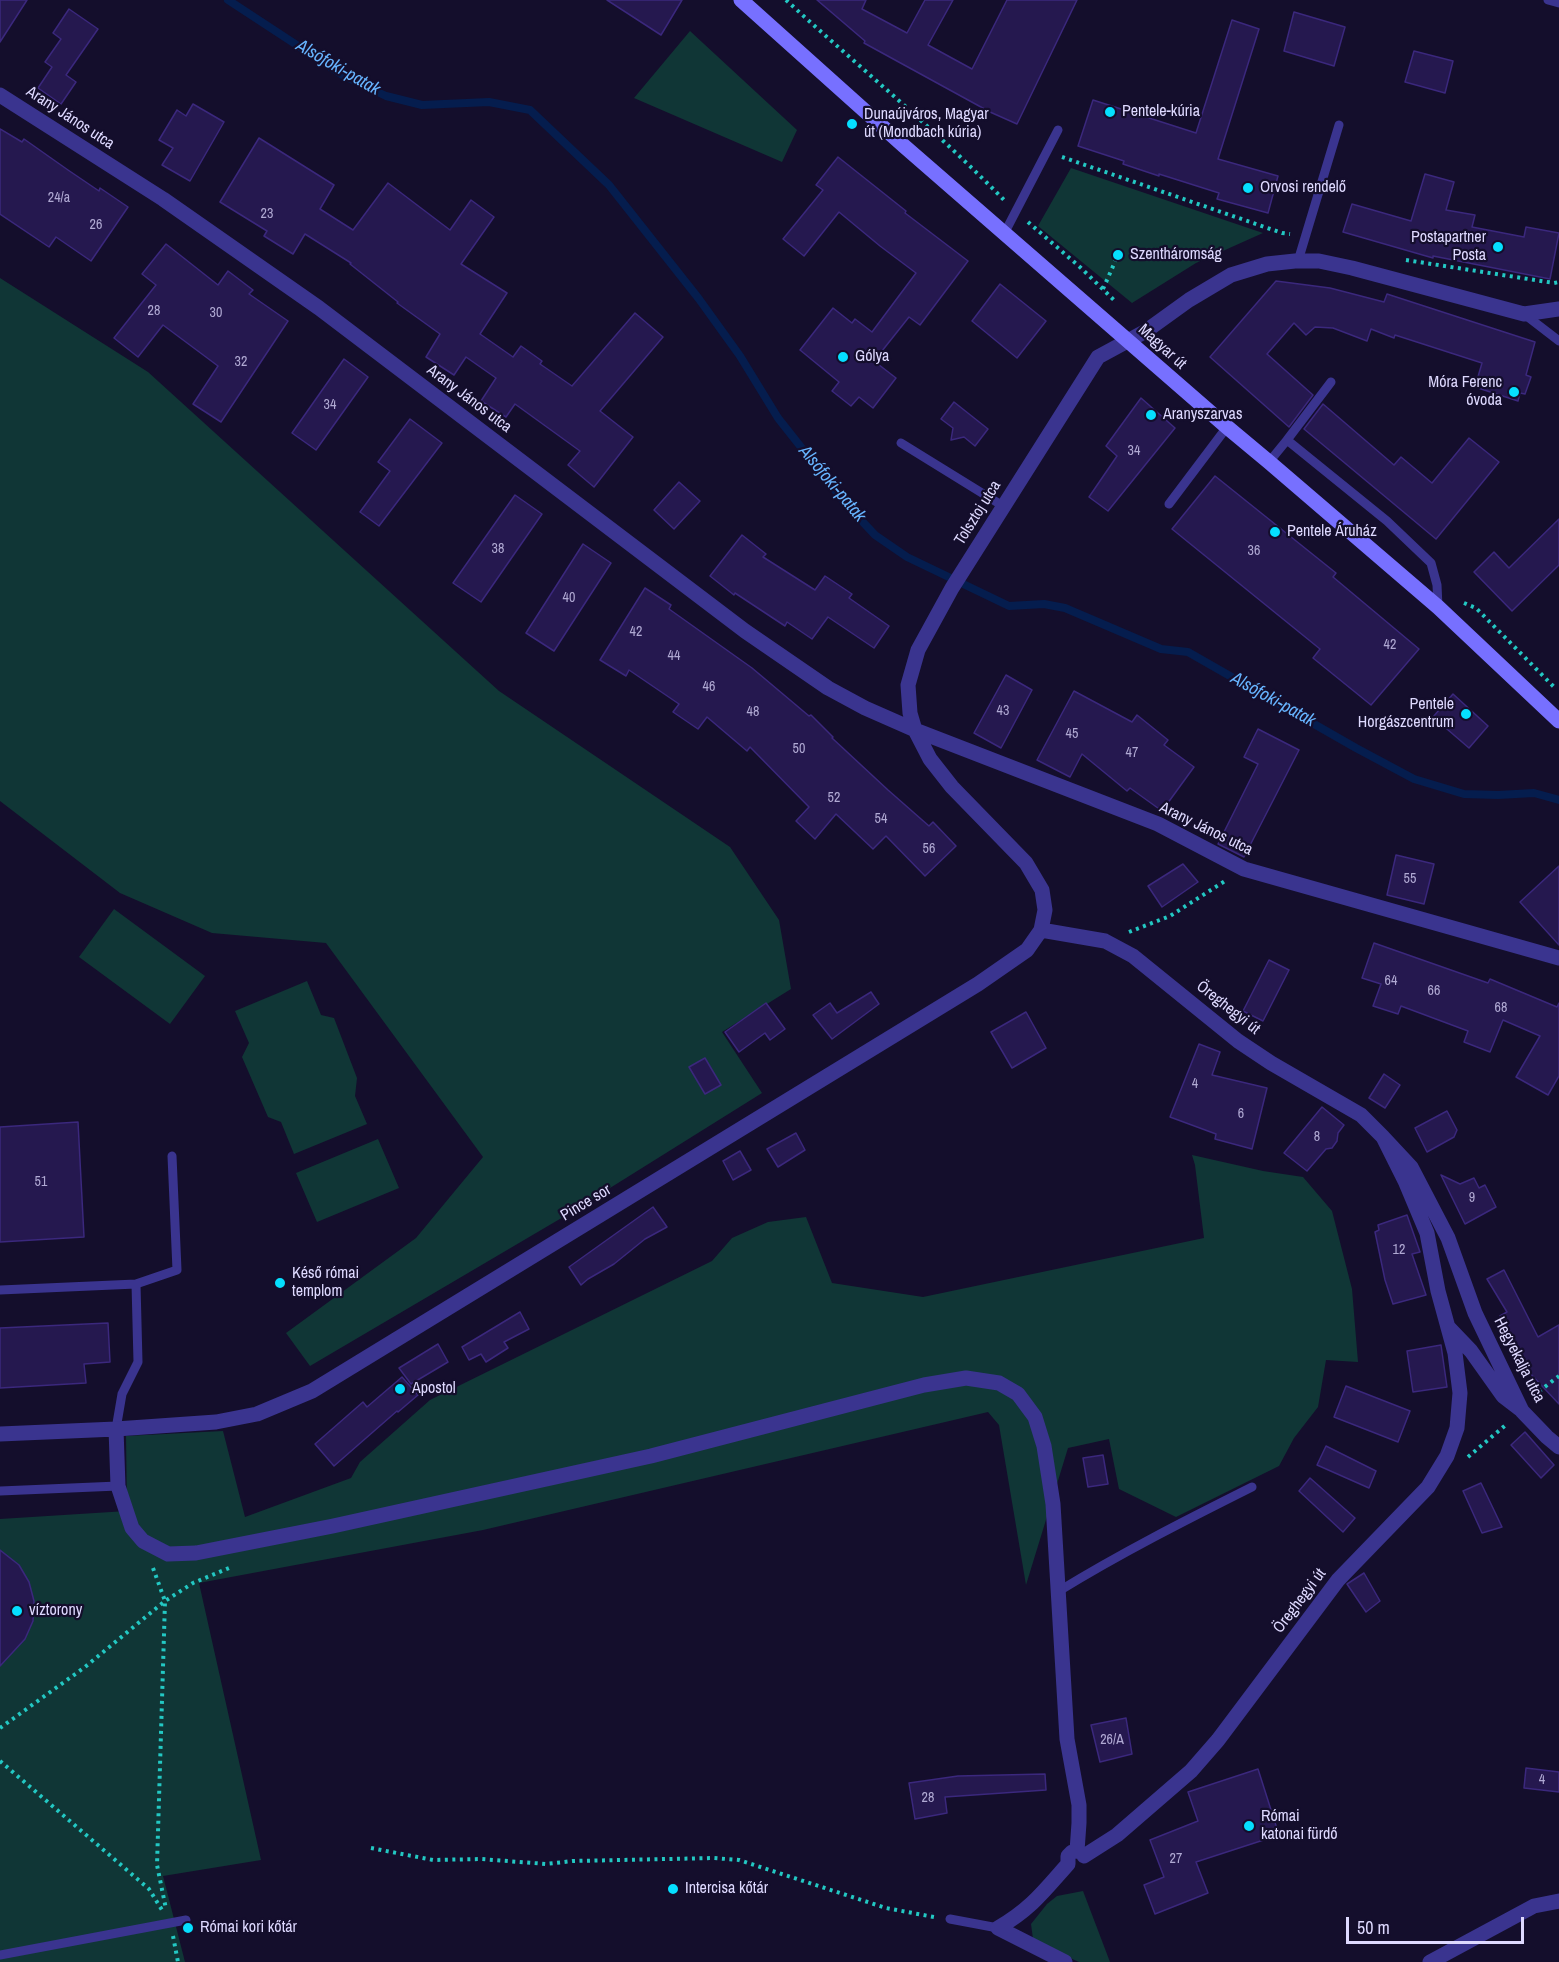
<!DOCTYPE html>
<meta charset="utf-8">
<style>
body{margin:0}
#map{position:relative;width:1559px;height:1962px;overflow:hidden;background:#140e2c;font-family:"Archivo Narrow",sans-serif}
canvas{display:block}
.scale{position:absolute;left:1346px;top:1917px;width:178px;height:27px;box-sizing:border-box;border:3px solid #ded9ff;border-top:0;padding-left:8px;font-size:18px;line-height:21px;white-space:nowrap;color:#ded9ff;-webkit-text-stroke:4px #140e2c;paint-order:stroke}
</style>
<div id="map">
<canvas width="1559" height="1962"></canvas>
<div class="scale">50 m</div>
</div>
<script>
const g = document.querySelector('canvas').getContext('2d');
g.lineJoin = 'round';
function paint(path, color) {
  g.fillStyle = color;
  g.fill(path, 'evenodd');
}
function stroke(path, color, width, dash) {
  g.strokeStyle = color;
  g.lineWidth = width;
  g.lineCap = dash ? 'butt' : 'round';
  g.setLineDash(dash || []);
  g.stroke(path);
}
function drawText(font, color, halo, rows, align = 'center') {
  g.font = font + ' "Archivo Narrow",sans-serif';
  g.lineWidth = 4.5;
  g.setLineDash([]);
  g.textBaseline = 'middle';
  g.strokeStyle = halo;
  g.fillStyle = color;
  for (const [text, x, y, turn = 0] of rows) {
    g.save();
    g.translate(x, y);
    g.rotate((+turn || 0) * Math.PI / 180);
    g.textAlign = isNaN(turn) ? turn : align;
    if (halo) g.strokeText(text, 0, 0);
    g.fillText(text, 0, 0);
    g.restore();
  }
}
paint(new Path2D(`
 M690,31l107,99 -15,32 -148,-64z
 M1071,168l192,65 -67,30 -64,40 -94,-77z
 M0,278l148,94 351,319 231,156 49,73 12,69 -69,43 40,61 -192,120 -260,153 -24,-33 130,-95 67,-81 -157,-214 -114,-10 -92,-40 -120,-92z
 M114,909l91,67 -35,48 -91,-67z
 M307,981l14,34 13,3 23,60 -2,18 12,28 -73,30 -13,-32 -13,-5 -26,-60 7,-14 -14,-32z
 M378,1139l21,49 -82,34 -21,-49z
 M1192,1155l71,16 40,6 29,34 20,78 6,73 -32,-2 -8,47 -24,31 -15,28 -103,51 -57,-28 -10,-50 -41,9 -42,137 -27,-160 -11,-13 -505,118 -284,53 62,277 -98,16 22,86h-185v-443l127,-8 -1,-75 97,-5 22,86 106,-39 9,-16 70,-62 282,-139 20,-23 36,-16 38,-5 26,66 91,14 281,-59 -9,-73z
 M1083,1891l27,71h-31l-36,-16 -10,-7 -2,-15 16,-20 10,-8z`), '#103636');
stroke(new Path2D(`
 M228,0l116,76 42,20 36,9 67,-3 41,8 79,75 90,114 41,57 38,62 68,86 29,31 32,22 102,49 35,-2 21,4 96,41 27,3 168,96 58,31 50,15 34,1 36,-2 25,7`), '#051d4e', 8);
const building = new Path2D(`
 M0,0h27l-27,42z
 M607,0h75l-21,35z
 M817,0h49l-4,9 45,24 18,-33h28l-25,45 44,24 35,-69h70l-60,124 -27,-12 -126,-69 1,-2z
 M69,9l29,20 -32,46 10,7 -15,22 -23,-16 14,-21 -7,-5 16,-23 -8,-6z
 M1294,12l51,15 -11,39 -50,-15z
 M1232,20l27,9 -41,130 60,17 -10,37 -51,-14 2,-6 -60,-19v2l-36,-12 1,-3 -46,-15 15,-46 103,33z
 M1414,51l39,10 -8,32 -40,-11z
 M193,104l31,18 -34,59 -28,-16 11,-17 -14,-8 18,-30 9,6z
 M0,129l22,13 2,-3 44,31 31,21 1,-3 28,19 -37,54 -35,-24 -7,10 -49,-33z
 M259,138l75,47 -14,24 33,21 35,-47 62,47 21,-30 23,17 -33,47 46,29 -27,41 33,23 8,-11 21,15 -2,3 32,22 63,-73 28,24 -63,74 33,26 -39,50 -26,-22 12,-14 -65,-47 -9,13 -25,-16 15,-23 -30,-21 -12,18 -28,-18 14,-23 -43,-31 1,-1 -48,-38 1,-1 -46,-29 -12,20 -29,-18 3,-5 -47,-29z
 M838,157l68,54 -1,2 63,48 -48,64 -11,-8 -35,44 22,17 -23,30 -14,-11 -8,9 -19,-15 7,-9 -39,-32 33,-42 19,15 3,-4 17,13 44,-59 -36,-27 -41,-34 -35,44 -21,-17 40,-49 -7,-5z
 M1425,174l29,8 -8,28 29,5 -3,12 52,10 2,-10 33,6 -9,46 -117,-23v2l-90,-26 9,-28 59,17z
 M166,244l52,41 10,-14 25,19 -4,4 39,27 -67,101 -28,-18 25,-38 -55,-41 -25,32 -24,-19 42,-53 -14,-11z
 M1276,281l54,7 54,14 3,-8 148,48 -9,33 5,2 -6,17 -5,-1 -2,8 -43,-14 7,-24 -87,-28 -1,3 -23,-9 -4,12 -34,-13 -18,-1 -9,8 -12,-12 -27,31 46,41 -24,32 -79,-70z
 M1000,284l46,37 -29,37 -45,-37z
 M344,359l24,18 -52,73 -24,-17z
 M1141,398l34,30 -67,83 -19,-14 28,-41 -11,-10z
 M954,402l34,27 -13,17 -11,-9 -13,3 2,-12 -12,-9z
 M1323,404l71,61 7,-8 31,26 37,-45 30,24 -63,77 -132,-110z
 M410,419l32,24 -63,83 -19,-14 30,-41 -12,-9z
 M1215,476l121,97 -3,4 86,72 -48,56 -58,-47 7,-9 -148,-120z
 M679,482l21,19 -26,28 -20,-19z
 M515,495l27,19 -61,88 -28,-19z
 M1559,519v46l-47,46 -38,-39 20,-20 15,16z
 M742,535l24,19 -3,3 52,33 10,-14 27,18 -3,4 40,28 -15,22 -46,-31 -16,22 -25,-17 -2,4 -50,-33 -1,2 -24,-19z
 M583,544l28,19 -57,88 -28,-18z
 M645,588l26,17 -2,4 83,59 57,48 2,-1 22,22 -1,1 56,52 41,36 4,-4 23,24 -31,30 -39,-40 -13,13 -37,-35 -21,25 -19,-18 13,-14 -59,-60 -3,4 -40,-34 -9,12 -25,-17 6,-8 -50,-34 -3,6 -26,-16z
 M1006,675l26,15 -31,58 -27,-15z
 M1074,691l58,31 5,-7 31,25 -4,5 30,22 -32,44 -32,-23 -3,3 -45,-37 -12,23 -33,-17z
 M1453,694l35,32 -19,22 -36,-31z
 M1258,729l41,21 -55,107 -26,-13 40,-80 -14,-7z
 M1396,855l38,9 -10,40 -37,-9z
 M1183,864l15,18 -36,25 -14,-21z
 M1559,866v79l-39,-43z
 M1374,943l114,40 2,-4 67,28 2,-4v73l-11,19 -32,-18 24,-41 -37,-16 -13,32 -26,-10 4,-11 -67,-25 -3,8 -25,-8 8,-22 -19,-6z
 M1269,960l20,10 -26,51 -20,-10z
 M871,992l8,12 -47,35 -19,-24 17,-12 7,10z
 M766,1003l19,26 -15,11 -5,-7 -26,19 -14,-20z
 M1026,1012l20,36 -34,20 -21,-36z
 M1199,1044l21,8 -8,23 55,13 -15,61 -37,-10 1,-5 -46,-17z
 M705,1058l16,27 -16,9 -16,-27z
 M1384,1074l16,11 -15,23 -16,-10z
 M1322,1107l22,18 -6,8 -1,8 -5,7 -6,1 -19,22 -23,-18z
 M1447,1111l10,19 -3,7 -27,15 -12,-24z
 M78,1122l6,115 -84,5v-115z
 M796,1133l9,17 -27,17 -11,-18z
 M740,1151l11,19 -18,10 -10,-19z
 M1441,1175l19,9 14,-6 5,10 6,-3 11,22 -31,17z
 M653,1207l14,20 -22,12 -31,25 -26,15 -7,6 -12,-18z
 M1407,1215l13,37 -8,2 14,41 -33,9 -8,-24 -10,-48 4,-2 -1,-5z
 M1504,1270l34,67 21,-12v79l-32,-34 -27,-54 7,-4 -20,-33z
 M520,1312l9,17 -25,13 4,6 -22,14 -5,-8 -12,6 -7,-13z
 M108,1323l2,39 -26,2 2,19 -86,5v-60z
 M438,1344l10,18 -37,22 -12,-16z
 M1441,1345l6,42 -34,5 -6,-41z
 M402,1377l16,18 -20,17 -1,-1 -63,55 -19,-22 48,-42 4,5z
 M1346,1386l64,25 -12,31 -64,-25z
 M1525,1432l29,33 -13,13 -30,-33z
 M1326,1446l50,25 -7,17 -52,-23z
 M1103,1455l5,29 -20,3 -5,-29z
 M1310,1478l45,40 -12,14 -44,-41z
 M1481,1483l21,44 -20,6 -19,-42z
 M0,1550l19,15 10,17 5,19 -1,20 -8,18 -25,27z
 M1364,1573l16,28 -14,11 -19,-28z
 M1126,1718l6,36 -32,8 -9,-37z
 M1526,1768l33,4v20l-35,-4z
 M1258,1769l21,66 -83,27 12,31 -53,21 -11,-29 20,-8 -14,-37 48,-19 -10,-29z
 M1045,1774l1,16 -101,7 2,16 -32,6 -6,-36 49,-7z`);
paint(building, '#25184f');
stroke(building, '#3b287d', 1.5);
stroke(new Path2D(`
 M786,0c73,67 150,130 219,201
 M1062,157l220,76 8,1
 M1028,222l53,46 35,34
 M1406,260l148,23 5,-1
 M1103,289l15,-34
 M1464,603l12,5 80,81
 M1129,932l41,-16 55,-35
 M1533,1396l26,-20
 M1468,1457l40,-34
 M153,1568l12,33 -8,264 9,44
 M0,1728l85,-61 80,-66 28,-18 36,-15
 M0,1761l149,128 13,21
 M371,1848l62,12 48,-1 65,5 27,-3 141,-3 25,2 147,48 48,9
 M173,1936l5,26`), '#23c8c3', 4, [3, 4.5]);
stroke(new Path2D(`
 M1548,0l11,3
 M1004,234l54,-104
 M1298,261l41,-136
 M1524,314l35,27
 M1287,440l44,-58
 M901,443l102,63
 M1269,462l18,-22 100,81 44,42 6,22 1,22
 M1169,504l58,-77
 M0,1290l136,-6 41,-14 -5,-114
 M116,1429l6,-35 16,-32 -2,-78
 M0,1491l118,-5
 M1059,1591c62,-38 127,-71 193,-104
 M950,1919l48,9
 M0,1955l186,-35`), '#3a348f', 9);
stroke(new Path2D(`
 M0,95l163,104 156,109 426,323 83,57 37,20 50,22 243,94 86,45 315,89
 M1041,930l64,11 28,15 105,85 33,22 90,52 22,22 28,30 37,71 27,75 47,98 25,26 12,10
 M1449,1328l22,23 32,45 17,13
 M116,1429l2,57 14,42 11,13 25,13 28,-1 137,-27 318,-70 273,-71 42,-7 33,5 19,11 17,23 9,29 9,58 14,235 12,66v18l-2,28
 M0,1434l116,-5 100,-7 41,-8 55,-23 666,-407 49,-34 14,-20 4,-20 -3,-20 -16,-27 -74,-76 -22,-28 -15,-29 -5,-17 -2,-28 10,-35 34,-62 146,-231 48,-26 43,-31 42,-25 36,-11 28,-3h24l33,7 172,46 35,-5
 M1084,1856l33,-21 74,-64 27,-31 120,-160 90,-93 19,-31 10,-28 3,-35 -5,-40 -17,-62 -11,-58 -21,-50 -23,-46
 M998,1928c33,-19 46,-37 70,-64v-8l4,-4 5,-1
 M998,1928l67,34
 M1430,1962l104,-56 25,-5`), '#3a348f', 15);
stroke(new Path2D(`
 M741,0l163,146 323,281 42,35 169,145 121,114`), '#7770ff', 15);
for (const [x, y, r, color] of [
 [1110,112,6,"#05dfff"],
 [852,124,6,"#05dfff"],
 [1248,188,6,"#05dfff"],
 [1498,247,6,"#05dfff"],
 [1118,255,6,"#05dfff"],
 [843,357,6,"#05dfff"],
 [1514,392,6,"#05dfff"],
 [1151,415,6,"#05dfff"],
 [1275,532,6,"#05dfff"],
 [1466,714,6,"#05dfff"],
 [280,1283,6,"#05dfff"],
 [400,1389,6,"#05dfff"],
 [17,1611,6,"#05dfff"],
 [1249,1826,6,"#05dfff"],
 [673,1889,6,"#05dfff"],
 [188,1928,6,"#05dfff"]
]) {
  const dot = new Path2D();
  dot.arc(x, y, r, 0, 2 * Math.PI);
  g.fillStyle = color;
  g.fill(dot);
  stroke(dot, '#140e2c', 2);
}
drawText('14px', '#b0a9d3', null, [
 ["24/a",59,198],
 ["23",267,214],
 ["26",96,225],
 ["28",154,311],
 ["30",216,313],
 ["32",241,362],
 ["34",330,405],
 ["34",1134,451],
 ["38",498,549],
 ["36",1254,551],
 ["40",569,598],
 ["42",636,632],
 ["42",1390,645],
 ["44",674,656],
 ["46",709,687],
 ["43",1003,711],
 ["48",753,712],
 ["45",1072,734],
 ["50",799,749],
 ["47",1132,753],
 ["52",834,798],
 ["54",881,819],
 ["56",929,849],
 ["55",1410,879],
 ["64",1391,981],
 ["66",1434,991],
 ["68",1501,1008],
 ["4",1195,1084],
 ["6",1241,1114],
 ["8",1317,1137],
 ["51",41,1182],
 ["9",1472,1198],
 ["12",1399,1250],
 ["26/A",1112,1740],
 ["4",1542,1780],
 ["28",928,1798],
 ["27",1176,1859]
]);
drawText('16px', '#ded9ff', '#140e2c', [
 ["Pentele-kúria",1122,112],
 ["Dunaújváros, Magyar",864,115],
 ["út (Mondbach kúria)",864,133],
 ["Orvosi rendelő",1260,188],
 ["Postapartner",1486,238,"right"],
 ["Posta",1486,256,"right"],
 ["Szentháromság",1130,255],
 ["Gólya",855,357],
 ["Móra Ferenc",1502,383,"right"],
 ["óvoda",1502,401,"right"],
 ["Aranyszarvas",1163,415],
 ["Pentele Áruház",1287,532],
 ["Pentele",1454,705,"right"],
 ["Horgászcentrum",1454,723,"right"],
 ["Késő római",292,1274],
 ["templom",292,1292],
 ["Apostol",412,1389],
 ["víztorony",29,1611],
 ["Római",1261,1817],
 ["katonai fürdő",1261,1835],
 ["Intercisa kőtár",685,1889],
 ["Római kori kőtár",200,1928]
], 'left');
drawText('16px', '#ded9ff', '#140e2c', [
 ["Arany János utca",70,118,33],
 ["Magyar út",1162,347,42],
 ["Arany János utca",469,399,37],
 ["Tolsztoj utca",978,513,-58],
 ["Arany János utca",1206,829,26],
 ["Öreghegyi út",1228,1008,38],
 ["Pince sor",586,1203,-31],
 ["Hegyekalja utca",1519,1360,63],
 ["Öreghegyi út",1300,1601,-53]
]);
drawText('italic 18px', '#67b4ff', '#140e2c', [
 ["Alsófoki-patak",338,68,30],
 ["Alsófoki-patak",832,484,50],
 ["Alsófoki-patak",1273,700,29]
]);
</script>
